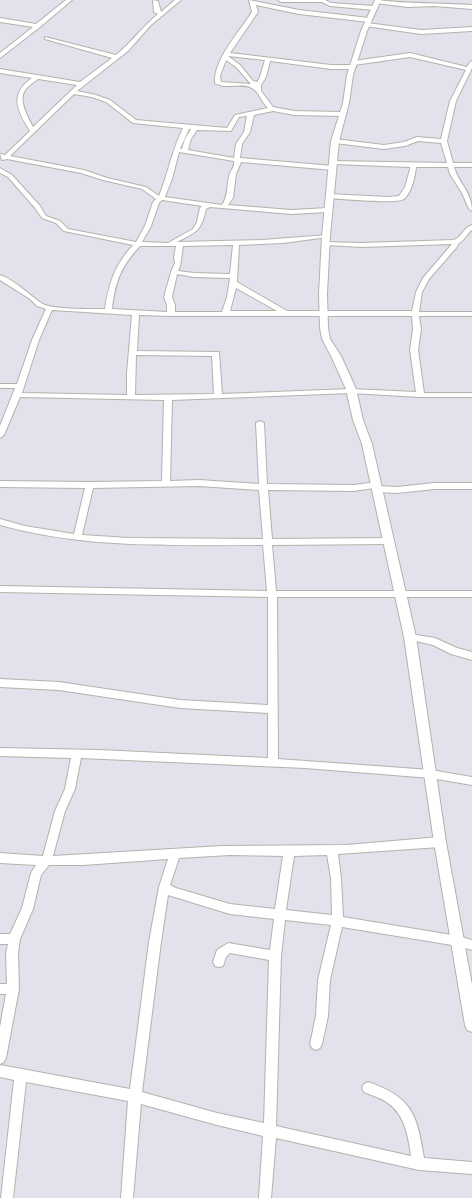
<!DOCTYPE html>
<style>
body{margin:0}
canvas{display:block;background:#e2e1ec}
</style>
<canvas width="472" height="1198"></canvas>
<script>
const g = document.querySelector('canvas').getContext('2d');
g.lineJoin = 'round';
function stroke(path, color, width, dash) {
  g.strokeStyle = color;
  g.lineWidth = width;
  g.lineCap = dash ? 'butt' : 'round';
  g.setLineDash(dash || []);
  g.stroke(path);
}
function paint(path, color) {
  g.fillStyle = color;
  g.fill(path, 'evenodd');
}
const minor = new Path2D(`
 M66,0h6l-32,27 -40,31v-5l33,-26 -33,-5v-4l36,6z
 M153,0l5,1 3,11 14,-12h6l-30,25 -23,26 -51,40 19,4 14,5 26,20 91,8 8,-13 33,-7c-6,-5 -8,-15 -16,-20 -11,-6 -26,2 -37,-5 -2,-23 25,-52 37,-71l-3,-12 50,10 70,8 3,2 -3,2 -70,-8 -43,-9 2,7 -28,41 101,12h22l3,2 -3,2h-22l-61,-8 -4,16 -5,8v6l12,16 21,4 47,1 3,2 -3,2 -47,-1 -21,-4 -19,4 -4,17 -8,12 -2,14 93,8 3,2 -3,2 -92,-8 -5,12 -3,24 -5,7 64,5 36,-2 3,2 -3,2 -36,2 -82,-7 -4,2c-5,23 -10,23 -29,33l85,-2 66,-5v2l-45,6 -44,2 -2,37 50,29h125l4,-19 7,-14 29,-34 -91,3 -35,-2 -3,-2 1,-1 37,1 93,-3c8,-3 9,-12 18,-15v5c-5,3 -7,10 -13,13l-3,5 -27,31 -7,13 -3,20h53v4h-53l2,13 -3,21 6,43h48v4h-52l-69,-4 -179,7 -2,81 29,-1 60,4 -3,-61 4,-2 4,2 3,61 87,1 23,-3 3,1v3l17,1 37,-4h38v6h-38l-37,4 -19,-1 -3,-1 -1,-3 -20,3 -86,-1 4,49 117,-1 4,3 -4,3 -117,1 4,46h196v6h-195l1,162 153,11 41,7v8l-41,-7 -126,-10 -224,-10 -6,31 -10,22 -12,45 169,-10 124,-1 94,-8 4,2 1,3 -1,3 -4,2 -102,7 3,24 2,39 115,19 14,4v10l-14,-4 -116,-19 -12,53 -2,36 -6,28 -2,4 -4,2 -4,-2 -2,-4 6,-28 2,-36 13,-55 -46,-5 -4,36 -5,170 135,30c-3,-24 -8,-48 -32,-58 -5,-2 -10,-4 -15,-6l-2,-4 2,-4 4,-2c44,15 49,32 56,76l48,4v12l-53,-4 -143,-32 -5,60h-12l4,-62 -46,-11 -76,-21 -8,94h-12l7,-97 -102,-19 -13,116h-12l13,-118 -14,-3v-12l130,24 19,-147 10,-55 9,-28 -85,6h-34l-8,10 -8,34 -13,30 -2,14 1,36 -13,69 -2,4 -4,2v-37l6,-33h-6v-10h7l-1,-31 2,-9h-8v-10h10l12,-26 9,-35 5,-8 -36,-2v-10l43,3 12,-45 10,-22 6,-31 -71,-2v-8l99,2 169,8v-45l-88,-5 -121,-18 -59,-3v-8l59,3 121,18 88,5v-108l-268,-5v-6l267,5 -4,-46c-88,0 -177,4 -263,-20v-6l25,7 49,8 11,-46 -85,-1v-6l90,1 72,-1 2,-81 -144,-3 -16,38 -4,3v-12l15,-38h-15v-4h17l15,-44 14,-31 -9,-3 -7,-7 -30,-19v-5c15,5 28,19 41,28 9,7 51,6 64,6 4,-27 10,-44 28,-64l-69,-14 -8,-8 -14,-5 -7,-10 -27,-31 -8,-4v-5l12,7 28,31 6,10 14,5 8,8 68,13 9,-16 8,-24 3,-3 -14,-10 -39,-9 -22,-7 -74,-14 -5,1 -2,-6 5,1 25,-24c-13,-21 -21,-37 2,-53l-32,-5v-4l80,13 32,-24 -67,-19v-2l71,18c15,-12 26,-28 42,-41l-4,-2zM228,56l37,4 -5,17 -3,5 -4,-1 -13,-16zM226,60l10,7 15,17 -30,-2 -1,-6zM38,79l39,6 -44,42c-5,-10 -16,-28 -7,-38 3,-4 8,-7 12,-10zM74,94l18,3 14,5 27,21 50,5c-11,22 -15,46 -24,68l-13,-9 -39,-9 -23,-8 -74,-14zM247,116l-3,16 -8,12 -2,14 -46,-8 3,-11 6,-9 34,1 8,-14zM189,129h2l-6,10 -3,10h-2zM179,152l55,9c1,5 -2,8 -4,12 -4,11 -1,22 -8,32l-57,-8 7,-18zM162,200l40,6 -2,2 -3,14 -4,7 -25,14 -26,-1 9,-16 8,-23zM233,245l-3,29 -36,-1 -16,-2c4,-8 3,-16 5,-25zM140,246h36l-2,11 1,6 -4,9 -7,25 3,8v7l-55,-3c3,-27 9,-43 28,-63zM177,274l17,3 36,1 -3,19 -5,15h-47v-7l-3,-8zM236,288l41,23h-47zM52,310l80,5 -5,58v22l-105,-2 17,-53zM139,315l32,1h241l1,13 -3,21 6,42 -65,-3 -129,5 -3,-42 -82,-1zM136,355l76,1 2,38 -79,1zM199,486l60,4 4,49 -134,-1 -47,-3 11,-47zM230,855l53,1 -8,53 -45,-5 -54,-16 -6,-3 9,-27zM327,855l4,23 1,37 -46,-5 8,-54zM168,895l62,19 44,5 -4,31 -42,-7 -11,7 -4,12 2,4 4,1 4,-1 3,-9 4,-4 39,7 -5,163 -47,-10 -75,-21 19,-150z
 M278,0h47l6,3 43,3 3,2 -3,2 -44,-4 -8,-4h-41z
 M377,0c32,4 63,3 95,5v4l-38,-3 -26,1 -33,-4v-2z
 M367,23l54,7 51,-3v4l-51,3 -56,-8v-2z
 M410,53l57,14 3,-5 2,-1v7l-16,33 -9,40 6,22h19v4h-18c5,17 18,25 18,44l-3,-2 -7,-16 -12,-19 -2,-7h-32c-1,9 -4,25 -12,32 -7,5 -63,0 -75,-1l-3,-2 3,-2 59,3 11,-1 6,-9 5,-18v-2l-76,-3 -3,-2 1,-1 115,2 -6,-20 -23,-2 -13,5 -21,3 -49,-6 -3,-2 3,-2 49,6 20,-3 13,-5 24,2 9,-38 16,-31 -56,-13 -56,8 -3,-2 3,-2z
 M410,634l25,4 22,10 15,4v8l-21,-6 -18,-9 -26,-6 -2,-2 2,-2z`);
const tertiary = new Path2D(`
 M375,0h6l-14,31 -14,44 -4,28 -10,38 -9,95 -3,58 1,34 2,11 11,17 15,33 7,31 9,24 44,193 30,205 26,143v47l-5,-2 -2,-5 -31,-183 -30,-205 -42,-193 -9,-24 -7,-31 -15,-33 -9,-17 -2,-11 -1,-34 3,-58 9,-95 12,-38 4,-28 14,-44z`);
stroke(minor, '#b1b4aa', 2);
stroke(tertiary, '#b1b4aa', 2);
paint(minor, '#fff');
paint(tertiary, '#fff');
</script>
